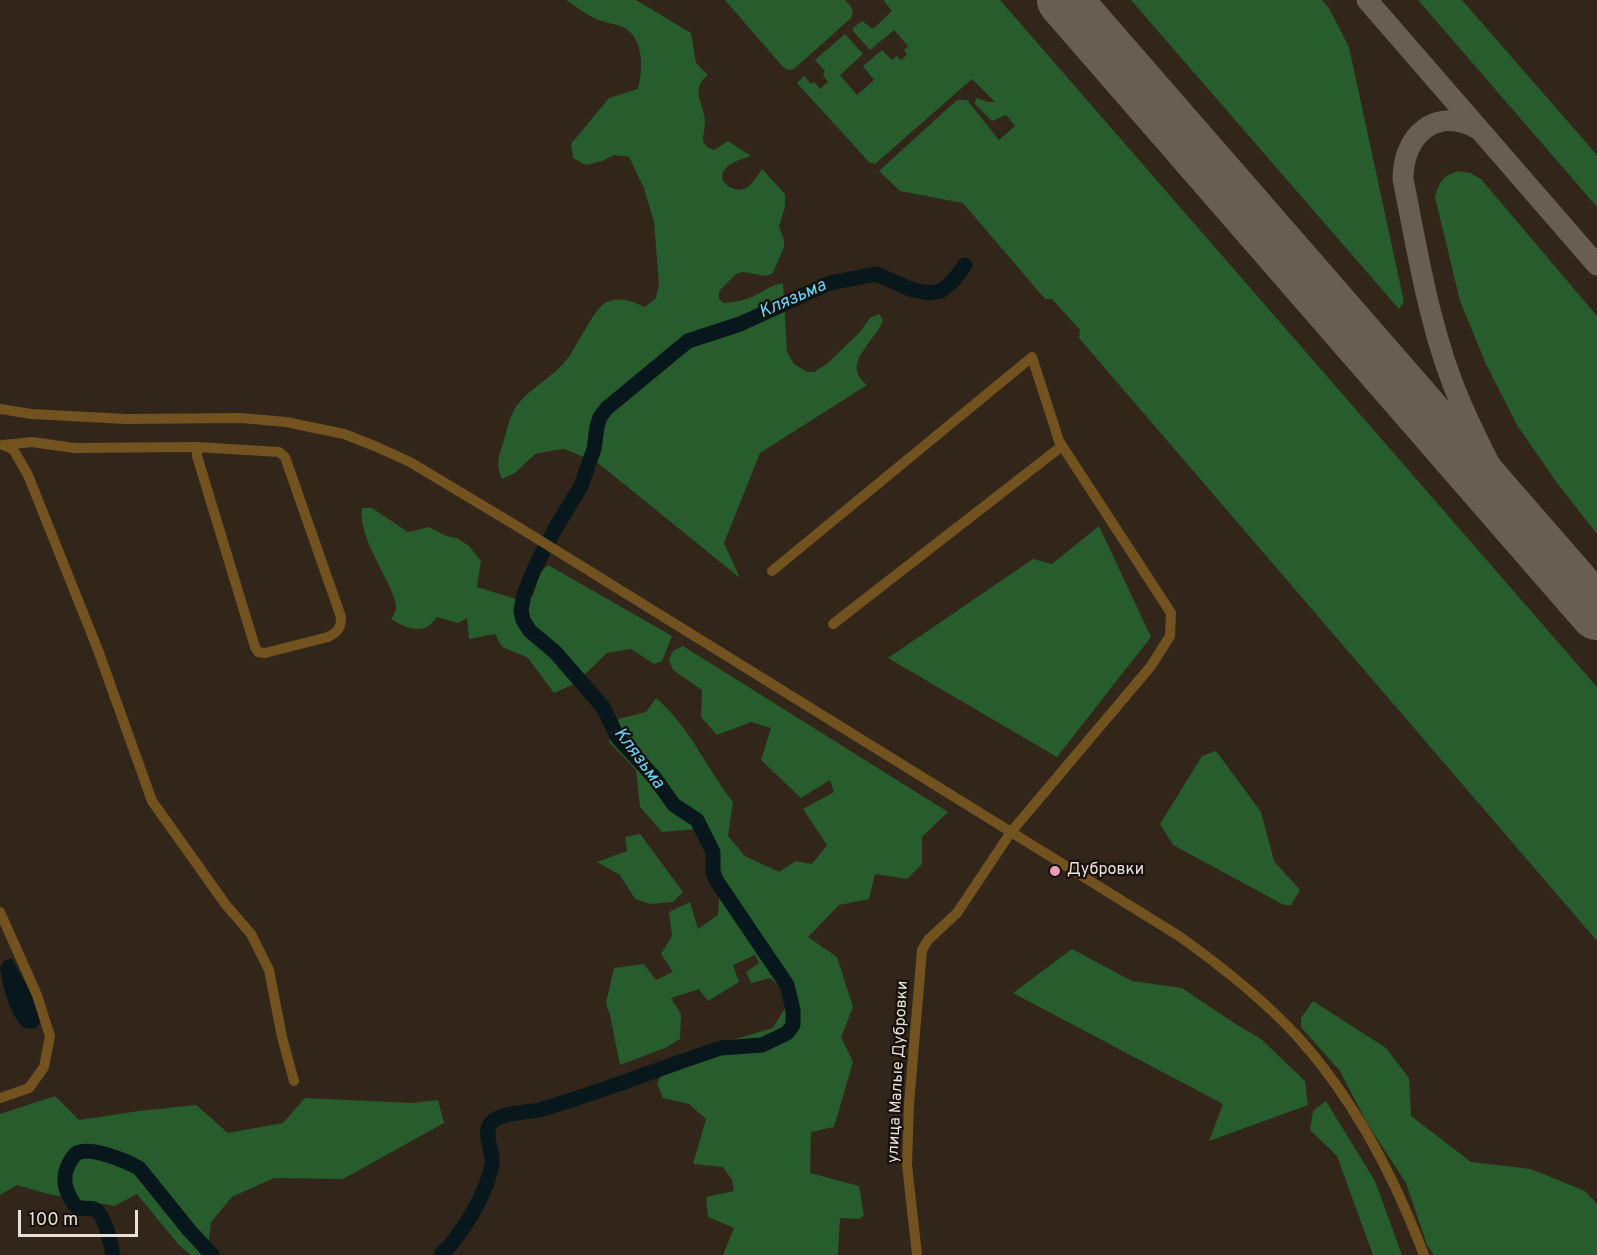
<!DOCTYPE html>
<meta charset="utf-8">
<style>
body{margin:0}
#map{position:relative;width:1597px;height:1255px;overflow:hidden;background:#312619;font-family:Overpass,sans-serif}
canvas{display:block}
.scale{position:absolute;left:18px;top:1210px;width:120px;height:27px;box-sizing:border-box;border:3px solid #e9e1d9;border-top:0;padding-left:8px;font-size:18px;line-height:21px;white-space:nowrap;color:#e9e1d9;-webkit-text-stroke:4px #15100b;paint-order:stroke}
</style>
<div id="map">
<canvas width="1597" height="1255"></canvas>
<div class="scale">100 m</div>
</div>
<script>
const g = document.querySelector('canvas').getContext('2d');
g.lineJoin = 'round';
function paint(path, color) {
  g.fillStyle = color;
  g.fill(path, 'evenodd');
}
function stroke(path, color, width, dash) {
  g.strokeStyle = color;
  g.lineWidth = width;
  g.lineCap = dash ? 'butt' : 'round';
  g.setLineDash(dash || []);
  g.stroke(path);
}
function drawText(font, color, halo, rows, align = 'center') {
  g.font = font + ' Overpass,sans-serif';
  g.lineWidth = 4.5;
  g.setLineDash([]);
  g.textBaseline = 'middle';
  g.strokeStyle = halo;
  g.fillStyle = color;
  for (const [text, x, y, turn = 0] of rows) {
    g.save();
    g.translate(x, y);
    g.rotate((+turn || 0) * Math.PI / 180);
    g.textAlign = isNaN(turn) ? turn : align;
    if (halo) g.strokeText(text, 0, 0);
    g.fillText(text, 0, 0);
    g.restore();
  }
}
paint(new Path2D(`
 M566,0h70l55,33 5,30 12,12c-19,15 -4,27 -3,46 0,6 -2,14 -2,20l4,6 7,3 14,-9 23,15c-9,3 -20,6 -26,13 -10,13 10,25 21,19 7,-4 12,-13 16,-19l23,25v13l-6,19 5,14v7l-11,26 -7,3 -23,-4 -7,2 -17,17v7l4,5c10,-1 19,-2 29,-6 11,-5 18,-12 31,-14l4,69 7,12 13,8h7l14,-9 32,-31 10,-14 9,-4 4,6c-8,23 -43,43 -16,65l-107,68 -36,90 16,35 -142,-115 -34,-14 -14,2 -15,3 -20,19 -13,6c-7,-17 -3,-22 2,-39 3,-10 5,-21 10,-30 12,-21 42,-33 56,-55 7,-10 26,-48 35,-52 15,-7 26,-2 40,4l11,-9 3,-14 -5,-62 -10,-34 -15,-31 -15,-2 -12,6 -16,4 -13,-7 -2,-14 38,-46 29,-9c5,-19 6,-49 -13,-61 -8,-4 -15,-4 -23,-7 -12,-3 -25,-14 -36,-21z
 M725,0h120c6,6 10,10 6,18l-57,51 -6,1 -5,-3z
 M885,0h115l597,687v254l-518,-603 1,-8 -28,-31h-7l-82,-96 -63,-12 -21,-20 78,-71h10l32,40 16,-14 -9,-11 -14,6 -17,-17 1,-6 12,4h7l-23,-23 -97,85 -6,-2 -72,-79 7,-7 7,8 3,-2 6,7 8,-7 -5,-7 2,-4 -10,-11 30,-26 18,20 -23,21 17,20 17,-15 -11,-14 19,-16 10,10 5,-4 4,4 6,-5 -3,-5 4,-4 -14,-16 -24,20 -17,-19v-3l9,-7 11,8 19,-18 -8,-10z
 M1131,0h191l7,8 20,39 55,255 -5,7z
 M1418,0h44l135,155v52z
 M1458,171l12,2 11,6 116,137v218l-40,-51 -40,-58 -31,-61 -26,-63 -25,-104c5,-15 7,-21 23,-26z
 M362,508h10l36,24 21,-5 17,9 11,2 12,8 12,15 -4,26 45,14 11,-5 7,-23 8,-8 124,71 -10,25 -8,3 -23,-15 -24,4 -31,30 -22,10 -27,-36 -25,-10 -7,-13 -26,5 -2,-21 -9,5 -21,-6c-12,19 -30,12 -46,2 2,-3 4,-6 5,-9 4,-18 -39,-69 -34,-102z
 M1099,526l52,111 -94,120 -169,-99 145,-99 19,5z
 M683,646l265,166 -26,25v27l-15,15 -32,-5 -6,25 -30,6 -31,32 29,20 16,50 -12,30 12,25 -19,65 -23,5 -1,41 49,13 5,30 -5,3 -19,-1 -2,37h-115l11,-27 -26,-11 -2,-20 28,-6 -2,-11 -9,-13 -30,-3 13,-45 -17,-15 -26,-6 -6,-15 14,-25 102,-30 12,-20 -4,-20 -11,-10 -19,5 -5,-11 13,-9 -4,-8 -22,10 6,17 -31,19 -9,-12 -28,9 10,16 -1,25 -15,9 -45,17 -10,-50 -4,-12 8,-35 30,-4 12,16 17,-8 -12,-18 11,-18 -3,-24 21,-10 8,27 20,-14 3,-44 -24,-42 -35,3 -22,-25 -4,-37 -27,-28 6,-22 31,-8 10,-14c35,30 50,70 77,104l-5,34 17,20 34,16 17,-11 16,3 15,-19 -24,-36 31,-17 -4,-12 -29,18 -40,-38 10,-32 -20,-6 -34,13 -16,-18 1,-27 -29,-20 -4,-10 4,-9z
 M1216,751l45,61 13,49 26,29 -9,15h-7l-111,-60 -13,-21 42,-68z
 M640,834l43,58 -10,10 -23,2 -15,-5 -15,-24 -23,-13 30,-11 -2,-14z
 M1072,949l60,32 50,7 52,35 27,16 44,42 3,24 -99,36 14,-37 -210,-111z
 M1313,1001l73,47 23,30 2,38 60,46 60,7 54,22 12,13v51h-163l-7,-10 -21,-62 -39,-60 -27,-52 -39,-44v-9z
 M55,1096l24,24 60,-9 57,-6 32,28 55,-10 22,-25 107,5 26,-3 6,23 -101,56 -69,-1 -42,19 -21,25 -4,33h-16l-13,-11 -41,-50 -23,12 -66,-12 -31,-9 -17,10v-81z
 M1326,1101l49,80 27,74h-29l-36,-99 -27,-26 3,-19z`), '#275c2d');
paint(new Path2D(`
 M12,958c6,13 30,50 28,63 -1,9 -9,8 -16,7 -15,-14 -21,-40 -24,-60l4,-7z`), '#08171c');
stroke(new Path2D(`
 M113,1255c-2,-10 -8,-42 -19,-46 -11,-3 -15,5 -23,-10 -6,-9 -8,-21 -4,-31 2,-5 5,-12 10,-15 14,-7 49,8 62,15l50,62 23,25
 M441,1255c21,-21 46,-61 51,-91 2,-12 -10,-31 -1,-41 9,-11 34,-10 48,-13 57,-16 113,-39 170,-58l12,-4 41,-3 25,-12 6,-8v-15l-6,-25 -71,-105 -3,-8v-20l-16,-32 -23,-15 -20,-28 -36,-39 -15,-31 -48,-55 -25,-21 -7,-11 -2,-9 3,-17 12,-29 19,-36 26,-43 13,-37 3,-22 3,-10 7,-9 81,-67 52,-17 90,-41 46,-9 37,16 15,3 13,-2 12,-10 12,-16`), '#08171c', 15);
stroke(new Path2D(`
 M1367,0l230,265
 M1478,129c-41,-23 -75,5 -75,50 15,75 27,154 58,225 17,38 36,78 60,113 13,18 27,37 40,55`), '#685e52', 21);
stroke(new Path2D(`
 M1064,0l533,613`), '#685e52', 54);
stroke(new Path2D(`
 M0,409l31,5 95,5 115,-1 45,4 58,12 33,13 33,15 110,66 659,408c42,30 83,62 118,100 57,63 97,140 127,219
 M3,445l29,-3 42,6 123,-1 82,5 6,5 56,160c0,11 -3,15 -13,20l-63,16 -7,-1 -3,-5 -58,-191v-9
 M3,445l10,4 15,26 70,175 54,151 74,104 25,29 18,36 13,67 12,44
 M772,571l260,-214 27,84 112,172 -1,23 -19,30 -140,166 -54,81 -29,27 -6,10 -13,154 -2,61 10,90
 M833,624l229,-178
 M0,912l37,83 13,41 -6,31 -15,21 -29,10`), '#72521e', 10);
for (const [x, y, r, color] of [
 [1055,871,6,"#f19ab3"]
]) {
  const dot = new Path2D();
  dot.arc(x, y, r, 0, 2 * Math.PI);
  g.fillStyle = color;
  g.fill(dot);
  stroke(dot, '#15100b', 2);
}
drawText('16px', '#e9e1d9', '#15100b', [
 ["Дубровки",1067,871]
], 'left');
drawText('16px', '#e9e1d9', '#15100b', [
 ["улица Малые Дубровки",899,1072,-87]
]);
drawText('italic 18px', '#64d6ff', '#15100b', [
 ["Клязьма",793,300,-24],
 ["Клязьма",638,759,53]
]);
</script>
